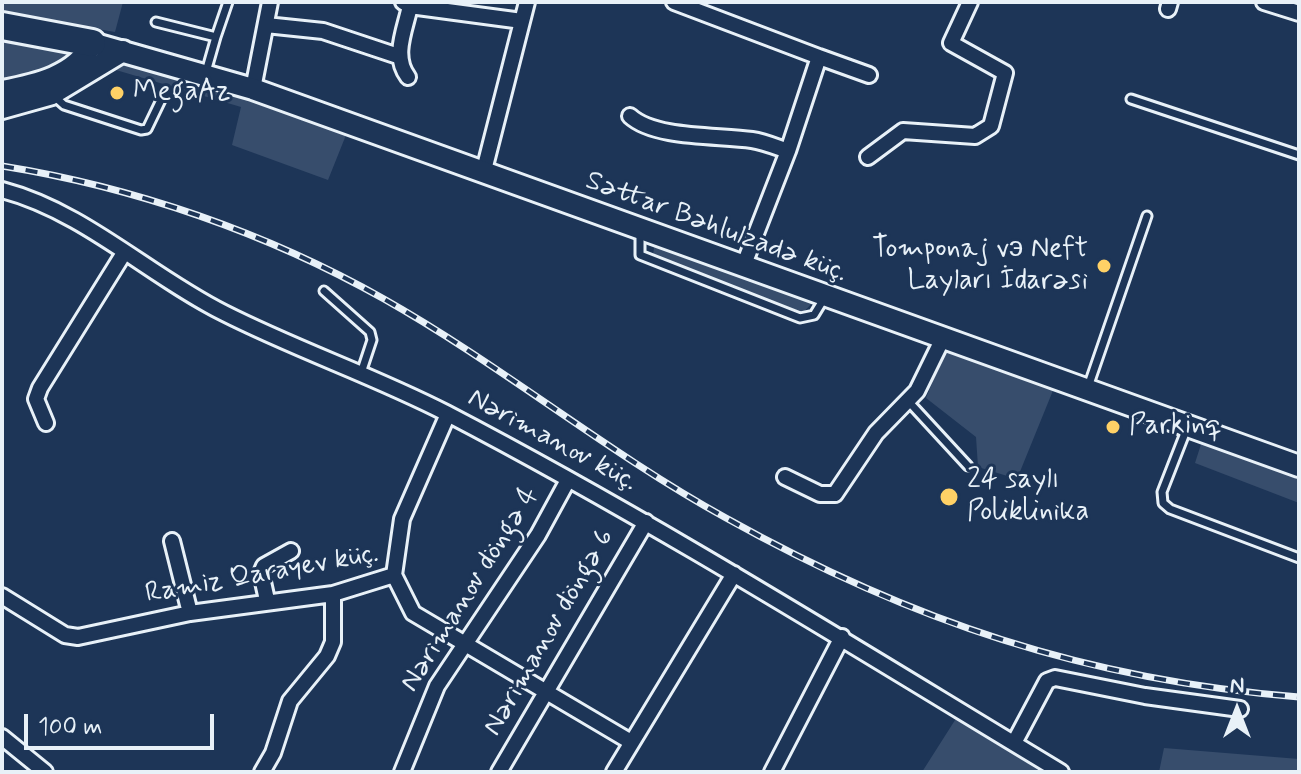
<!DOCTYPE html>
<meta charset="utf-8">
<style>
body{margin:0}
#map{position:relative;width:1301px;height:774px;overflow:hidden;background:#1d3557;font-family:Mynerve,sans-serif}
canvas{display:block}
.frame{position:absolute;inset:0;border:4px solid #e8f1f8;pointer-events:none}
.north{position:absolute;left:1197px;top:670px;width:80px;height:80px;-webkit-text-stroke:6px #1d3557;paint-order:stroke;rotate:0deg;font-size:22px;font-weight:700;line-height:32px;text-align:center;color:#e8f1f8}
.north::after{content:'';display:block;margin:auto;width:28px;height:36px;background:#e8f1f8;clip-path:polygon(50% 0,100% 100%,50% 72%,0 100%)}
.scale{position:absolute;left:24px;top:714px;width:190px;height:36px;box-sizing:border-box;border:4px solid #e8f1f8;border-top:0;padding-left:10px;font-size:24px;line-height:28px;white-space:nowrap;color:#e8f1f8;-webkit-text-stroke:6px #1d3557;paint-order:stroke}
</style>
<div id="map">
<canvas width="1301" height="774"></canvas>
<div class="frame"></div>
<div class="north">N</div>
<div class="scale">100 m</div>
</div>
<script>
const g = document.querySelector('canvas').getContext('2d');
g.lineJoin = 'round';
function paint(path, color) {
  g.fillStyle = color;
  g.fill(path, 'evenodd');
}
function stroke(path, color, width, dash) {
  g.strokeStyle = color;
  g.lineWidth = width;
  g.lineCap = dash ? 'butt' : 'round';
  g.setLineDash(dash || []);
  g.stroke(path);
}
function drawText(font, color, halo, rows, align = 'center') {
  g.font = font + ' Mynerve,sans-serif';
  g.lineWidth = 6;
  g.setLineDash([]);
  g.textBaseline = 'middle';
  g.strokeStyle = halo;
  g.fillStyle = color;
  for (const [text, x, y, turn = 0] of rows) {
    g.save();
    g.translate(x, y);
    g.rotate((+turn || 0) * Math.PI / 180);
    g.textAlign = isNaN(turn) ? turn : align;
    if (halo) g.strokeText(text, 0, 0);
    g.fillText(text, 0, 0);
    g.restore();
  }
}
paint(new Path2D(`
 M2,2h121l-8,30 -113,-19z
 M2,35l68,15c-7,26 -45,28 -68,34z
 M120,60l89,23 137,52 -18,45 -96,-35 9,-38 -125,-37z
 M655,241l158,61 -10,11 -150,-58z
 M946,349l108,39 -37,91 -39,-12 -2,-30 -50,-39z
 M1203,438l96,37v28l-104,-40z
 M957,717l84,55h-119z
 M1164,748l135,11v13h-140z`), '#374d6c');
const service = new Path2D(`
 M156,22l60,15 -10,35
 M216,37l12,-35
 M54,96l10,9 77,25 6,-1 14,-29
 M1131,99l168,56
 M640,233v22l160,63 14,-3 11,-18
 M324,291l46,41 2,8 -11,33
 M1088,387l59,-171
 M909,402l59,64
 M1187,428l-25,64 1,11 7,6 129,49`);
const minor = new Path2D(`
 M403,2l7,4 112,15
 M674,2l145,55 -31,94 -45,116
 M1264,2l35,11
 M1168,9l2,-7
 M266,25l57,6 75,25
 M819,57l50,18
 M408,77c-16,-21 -3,-47 2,-71
 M253,89l17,-87
 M630,116c25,23 89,19 122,24 13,2 24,7 36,11
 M868,157l35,-26 72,5 16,-10 14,-53 -54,-30 19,-41
 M483,174l44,-172
 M2,190c83,22 146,85 222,123 73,37 150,63 222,100 211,110 411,236 615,359
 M46,423l-10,-24 4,-11 84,-135
 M785,477l35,17h15l41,-61 41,-42 26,-53
 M172,541l18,72
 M394,575l8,-56 46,-105
 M2,596l63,39 13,2 112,-24 143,-19 61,-19 19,38 218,129
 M267,600l-6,-27 3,-7 27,-15
 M2,737l43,35
 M1014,743l33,-62 8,-3 90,18 95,13
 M262,772l11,-19 17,-52 37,-45 6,-14v-48
 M402,772l35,-86 101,-151 30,-55
 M499,772l147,-250
 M614,772l120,-198
 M772,772l70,-135`);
const secondary = new Path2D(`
 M2,91c32,-6 75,-15 90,-48l161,46 1046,377
 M2,108l50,-14 71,-43`);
const motorway = new Path2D(`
 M2,26l90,17`);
stroke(service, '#e8f1f8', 13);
stroke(minor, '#e8f1f8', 20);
stroke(secondary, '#e8f1f8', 26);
stroke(motorway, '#e8f1f8', 32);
stroke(service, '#1d3557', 7);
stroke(minor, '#1d3557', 14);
stroke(secondary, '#1d3557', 20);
stroke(motorway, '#1d3557', 26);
const rail = new Path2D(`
 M2,166c132,21 265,67 382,133 117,66 224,154 342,219 185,103 361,162 573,179`);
stroke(rail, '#e8f1f8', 7);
stroke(rail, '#1d3557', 4, [12]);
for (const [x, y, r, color] of [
 [117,93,8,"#ffd166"],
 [1104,266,8,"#ffd166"],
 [1113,427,8,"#ffd166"],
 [949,497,10,"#ffd166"]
]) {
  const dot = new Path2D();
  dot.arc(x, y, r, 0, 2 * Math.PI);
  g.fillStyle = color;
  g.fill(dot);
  stroke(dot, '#1d3557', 3);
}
drawText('28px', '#e8f1f8', '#1d3557', [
 ["MegaAz",133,93],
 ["Tomponaj vэ Neft",1088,250,"right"],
 ["Layları İdarəsi",1088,282,"right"],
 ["Parkinq",1129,427],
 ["24 saylı",967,481],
 ["Poliklinika",967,513]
], 'left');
drawText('28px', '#e8f1f8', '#1d3557', [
 ["Səttar Bəhlulzadə küç.",716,228,20],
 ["Nərimanov küç.",552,441,28],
 ["Ramiz Qarayev küç.",262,575,-10],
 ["Nərimanov döngə 4",471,590,-58],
 ["Nərimanov döngə 6",550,633,-60]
]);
</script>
